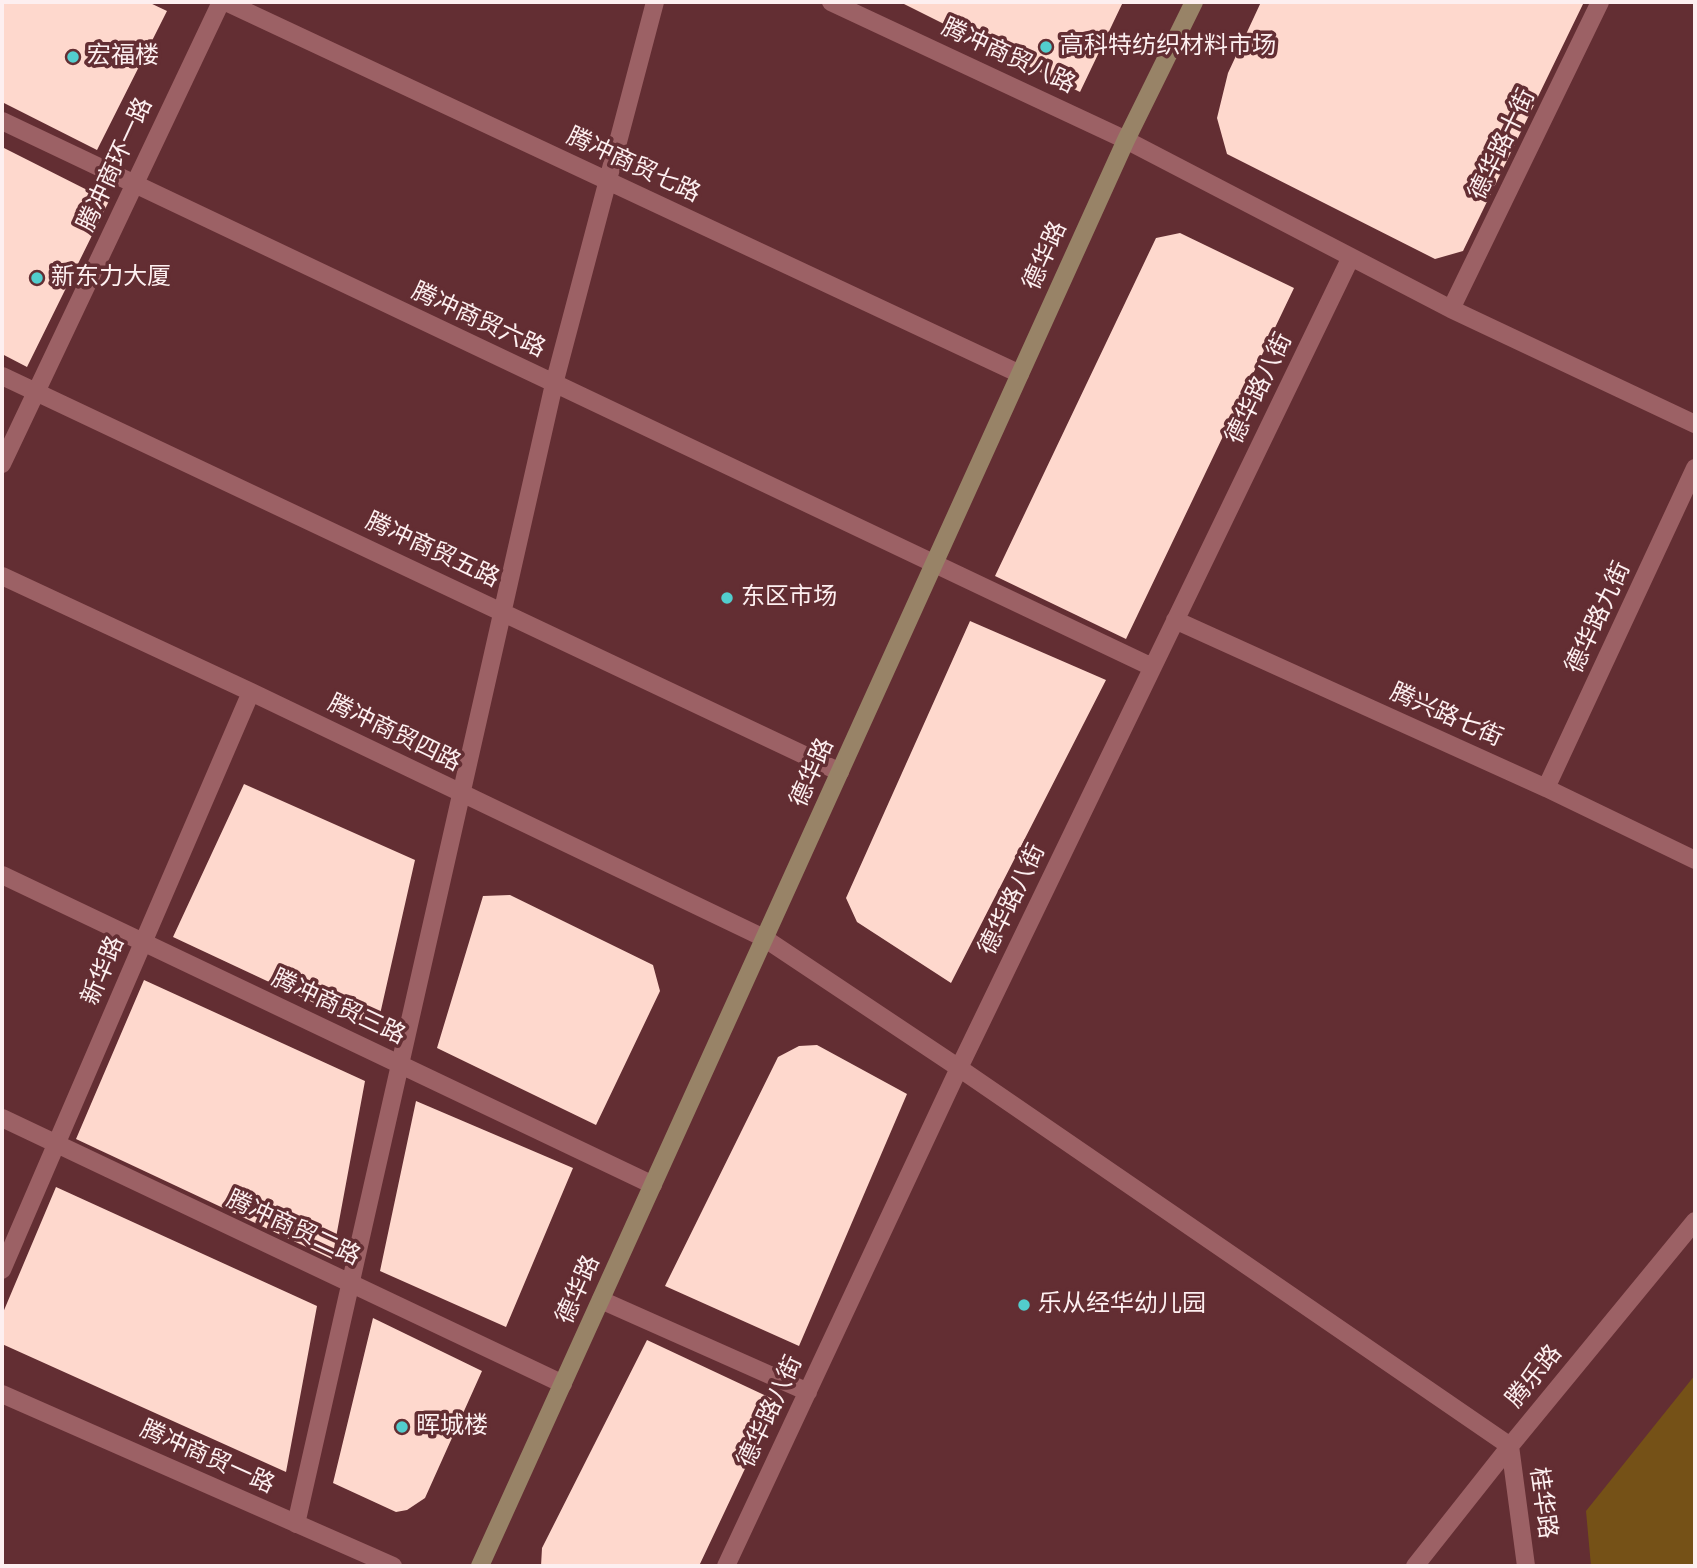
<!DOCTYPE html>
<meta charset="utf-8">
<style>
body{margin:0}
#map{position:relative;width:1697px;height:1568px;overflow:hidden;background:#632e33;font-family:"Source Serif 4",serif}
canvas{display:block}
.frame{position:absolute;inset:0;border:4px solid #fdeff0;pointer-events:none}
</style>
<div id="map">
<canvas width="1697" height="1568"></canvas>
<div class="frame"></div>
</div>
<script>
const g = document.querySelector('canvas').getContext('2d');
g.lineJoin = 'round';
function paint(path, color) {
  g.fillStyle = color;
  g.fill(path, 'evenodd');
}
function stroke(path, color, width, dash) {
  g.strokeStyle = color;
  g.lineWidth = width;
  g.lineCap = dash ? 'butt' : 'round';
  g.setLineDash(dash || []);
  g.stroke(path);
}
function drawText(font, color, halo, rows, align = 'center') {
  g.font = font + ' "Source Serif 4","Noto Sans SC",serif';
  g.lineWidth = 7;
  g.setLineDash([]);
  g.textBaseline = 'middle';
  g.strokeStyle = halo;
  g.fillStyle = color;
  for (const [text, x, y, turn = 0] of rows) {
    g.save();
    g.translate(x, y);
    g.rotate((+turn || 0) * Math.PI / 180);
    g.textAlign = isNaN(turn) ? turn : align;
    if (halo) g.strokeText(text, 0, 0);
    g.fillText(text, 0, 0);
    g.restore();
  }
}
paint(new Path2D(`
 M1695,1375v191h-104l-5,-55z`), '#755117');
paint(new Path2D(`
 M2,2h146l19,9 -70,139 -95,-48z
 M900,2h223l-43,90z
 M1261,2h323l-121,249 -28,8 -208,-105 -10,-36 11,-45z
 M2,147l107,54 -82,166 -25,-13z
 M1180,233l114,55 -168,351 -131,-63 161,-338z
 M970,621l136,59 -155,303 -94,-61 -11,-24z
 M244,784l171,76 -39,172 -203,-95z
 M510,895l143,70 7,26 -64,134 -159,-77 46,-152z
 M144,980l221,101 -33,178 -256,-120z
 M817,1045l90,49 -108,252 -134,-60 113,-229 21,-11z
 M416,1101l157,67 -67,159 -126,-56z
 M56,1187l261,119 -31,166 -284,-128v-29z
 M373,1318l109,53 -57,127 -18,12 -11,2 -63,-29z
 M647,1340l130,61 -78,165h-158l1,-18z`), '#fed8cd');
stroke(new Path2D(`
 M226,2l794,372
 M831,2l295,138 325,169 244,115
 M2,121l1150,546
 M1451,309l149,-307
 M2,376l838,396
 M2,464l219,-462
 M2,576l249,116 513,246 195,130 551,378 16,120
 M1175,620l371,168 149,72
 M1546,788l149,-320
 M2,875l651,310
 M2,1118l561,266
 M2,1270l249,-578
 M601,1300l207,92
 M2,1394l391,172
 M296,1524l258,-1140 101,-382
 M726,1566l233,-498 392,-811
 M1415,1566l95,-120 185,-225`), '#9c6165', 18);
stroke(new Path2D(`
 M480,1566l646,-1426 68,-138`), '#988367', 18);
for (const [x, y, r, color] of [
 [1046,47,7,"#52cdcd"],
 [73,57,7,"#52cdcd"],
 [37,278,7,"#52cdcd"],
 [727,598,7,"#52cdcd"],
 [1024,1305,7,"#52cdcd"],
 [402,1427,7,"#52cdcd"]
]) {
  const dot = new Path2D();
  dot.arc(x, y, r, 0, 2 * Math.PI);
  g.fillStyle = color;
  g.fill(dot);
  stroke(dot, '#632e33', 2.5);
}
drawText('24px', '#fdeff0', '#632e33', [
 ["高科特纺织材料市场",1060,47],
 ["宏福楼",87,57],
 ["新东力大厦",51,278],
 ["东区市场",741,598],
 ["乐从经华幼儿园",1038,1305],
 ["晖城楼",416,1427]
], 'left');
drawText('24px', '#fdeff0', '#632e33', [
 ["腾冲商贸八路",1008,57,25],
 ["德华路十街",1503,145,-64],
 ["腾冲商环一路",116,165,-65],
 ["腾冲商贸七路",633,166,25],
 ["德华路",1046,256,-66],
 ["腾冲商贸六路",478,321,25],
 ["德华路八街",1260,389,-64],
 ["腾冲商贸五路",432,551,25],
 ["德华路九街",1599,618,-65],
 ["腾兴路七街",1446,716,24],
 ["腾冲商贸四路",394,734,26],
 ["德华路",813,773,-66],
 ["德华路八街",1013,900,-64],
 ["新华路",104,971,-67],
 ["腾冲商贸三路",338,1008,25],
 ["腾冲商贸二路",293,1229,25],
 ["德华路",579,1290,-66],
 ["腾乐路",1535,1377,-51],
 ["德华路八街",771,1412,-65],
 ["腾冲商贸一路",207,1458,24],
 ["桂华路",1542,1503,82]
]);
</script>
